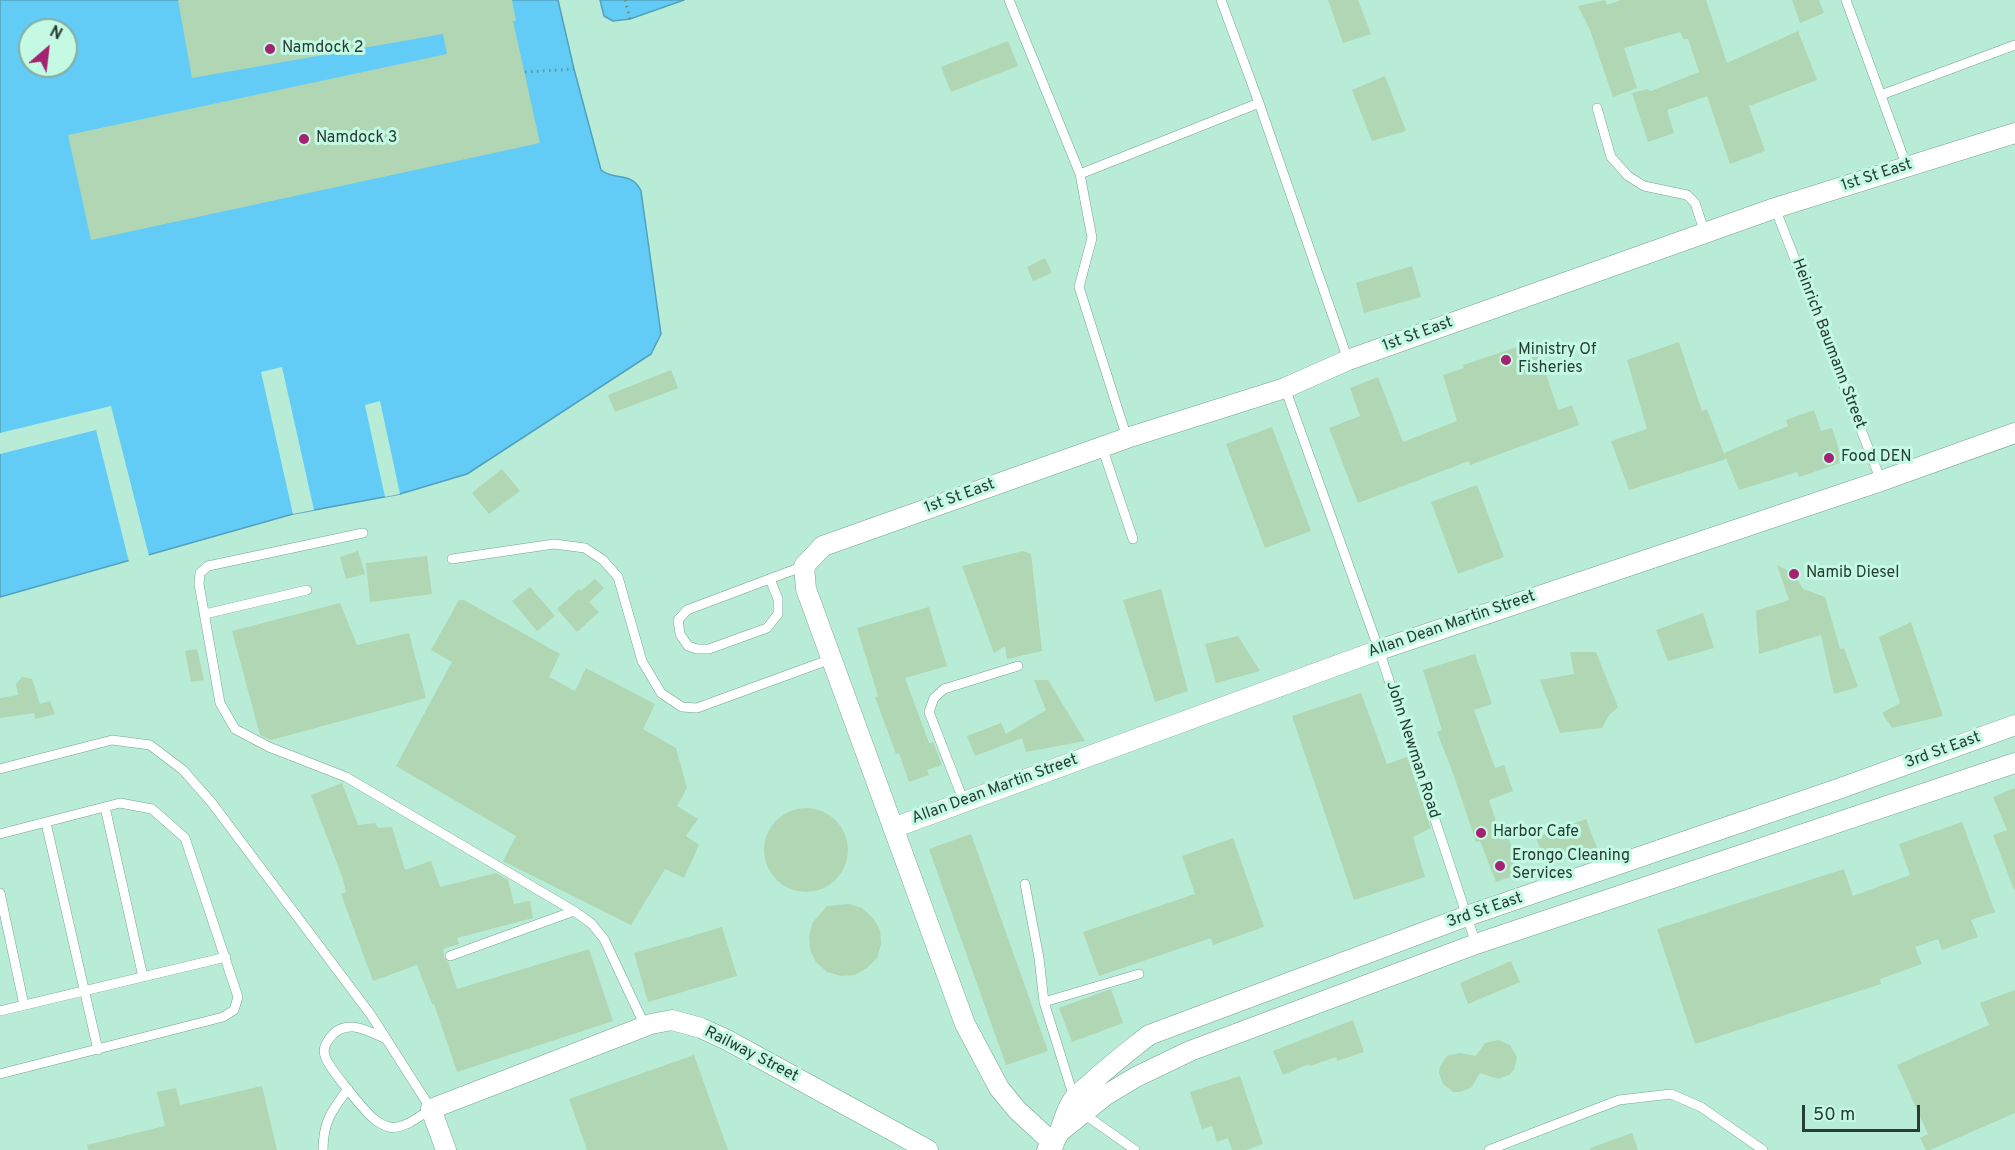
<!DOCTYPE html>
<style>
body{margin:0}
#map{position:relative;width:2015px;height:1150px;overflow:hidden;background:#b8ecd6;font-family:Overpass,sans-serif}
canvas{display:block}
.north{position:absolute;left:18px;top:18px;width:60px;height:60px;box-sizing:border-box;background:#c4f9e3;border:2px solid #86ae9d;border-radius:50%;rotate:28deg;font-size:16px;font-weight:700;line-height:24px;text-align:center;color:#283d35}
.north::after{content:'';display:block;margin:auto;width:21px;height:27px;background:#a32272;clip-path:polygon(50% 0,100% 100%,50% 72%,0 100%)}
.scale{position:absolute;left:1802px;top:1105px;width:118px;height:27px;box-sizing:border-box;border:3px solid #283d35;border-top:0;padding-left:8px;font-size:18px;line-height:21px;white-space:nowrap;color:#283d35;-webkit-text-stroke:4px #c4f9e3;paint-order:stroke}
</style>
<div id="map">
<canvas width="2015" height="1150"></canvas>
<div class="north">N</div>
<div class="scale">50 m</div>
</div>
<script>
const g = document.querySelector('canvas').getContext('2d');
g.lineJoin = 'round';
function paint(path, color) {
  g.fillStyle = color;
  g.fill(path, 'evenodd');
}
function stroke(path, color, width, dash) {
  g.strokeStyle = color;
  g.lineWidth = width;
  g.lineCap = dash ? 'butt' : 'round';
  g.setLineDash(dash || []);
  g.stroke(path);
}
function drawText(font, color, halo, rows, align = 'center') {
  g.font = font + ' Overpass,sans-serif';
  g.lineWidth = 6;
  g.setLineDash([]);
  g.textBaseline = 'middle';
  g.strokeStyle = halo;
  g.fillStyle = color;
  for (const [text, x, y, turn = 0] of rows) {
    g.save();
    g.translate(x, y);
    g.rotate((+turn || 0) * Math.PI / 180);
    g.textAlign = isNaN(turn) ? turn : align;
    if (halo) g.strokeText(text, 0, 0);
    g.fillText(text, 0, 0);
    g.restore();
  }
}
const water = new Path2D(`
 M0,0h558l16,69 27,101c14,11 31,1 40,21l20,143 -10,20 -184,120 -67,20 -107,20 -293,83zM30,30h36v36h-36z
 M600,0h84l-54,19 -17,2 -9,-5z`);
paint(water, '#62ccf7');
stroke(water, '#51a1bd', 1.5);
paint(new Path2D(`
 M282,367l32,143 -21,4 -32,-142z
 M380,401l20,93 -15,3 -20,-92z
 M111,406l38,150 -20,6 -33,-132 -96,24v-21z`), '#b8ecd6');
paint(new Path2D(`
 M178,0h334l4,21h-3l27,122 -449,97 -23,-105 379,-81 -4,-20 -251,44z
 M1328,0h30l13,34 -28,9z
 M1605,0l2,5 14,-5h85l21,63 71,-32 19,49 -68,26 16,45 -35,13 -23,-68 -40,14 7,23 -26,9 -16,-49 15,-4 4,2 48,-19 -11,-33h-5l-3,-7 -56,16 13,40 -24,9 -23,-67 -12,-24z
 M1792,0h27l5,13 -24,10z
 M1008,41l10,25 -67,26 -10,-25z
 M1385,76l21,55 -34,10 -20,-51z
 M1045,258l7,15 -19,8 -6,-14z
 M1412,266l9,31 -57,16 -8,-30z
 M1535,341l23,69 14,-5 7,20 -109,40 -1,-4 -111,42 -29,-75 31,-12 -10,-28 28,-11 25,65 54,-21 -14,-46 21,-7 -1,-3z
 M1679,342l23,69 5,-2 19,50 -97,31 -18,-49 36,-12 -20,-69z
 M671,370l7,18 -63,24 -7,-17z
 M1814,410l7,21 11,-3 11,34 -44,15 -2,-5 -58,18 -15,-37 64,-27 -2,-6z
 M1272,427l39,104 -46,17 -39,-104z
 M502,469l18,22 -31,23 -17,-21z
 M1477,485l27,72 -46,17 -27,-72z
 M358,551l7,23 -19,5 -6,-22z
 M1023,551l8,3 11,97 -35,8 -2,-13 -11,7 -32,-87z
 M427,556l5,38 -62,8 -4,-39z
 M1777,565l17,9 9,15 22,8 15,52 4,-1 14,39 -24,7 -13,-59 -62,19 -3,-43 33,-11z
 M595,579l9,9 -15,14 10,10 -22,20 -20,-23 22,-20 2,2z
 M530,587l25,29 -18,15 -25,-30z
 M1161,589l27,102 -33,11 -32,-102z
 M459,600h5l96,54 -11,23 26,14 11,-23 69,36 -12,25 33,19 11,40 -10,18 21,13 -12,17 13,9 -15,33 -19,-9 -34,56 -128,-64 13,-25 -120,-70 56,-104 -21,-12z
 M340,603l17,42 52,-12 17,65 -155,42 -11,-5 -28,-104z
 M929,607l18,59 -42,12 24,65 4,-1 9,23 -15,5 2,5 -20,7 -10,-29 -3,1 -21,-57 3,-1 -21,-68z
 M1703,613l11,35 -46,13 -12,-31z
 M1911,622l32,94 -51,12 -10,-15 18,-10 -21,-66z
 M1238,636l22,35 -44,12 -11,-39z
 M197,649l7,31 -13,2 -6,-31z
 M1570,652h26l22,55 -9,8 -7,13 -42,5 -20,-53 34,-6z
 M1475,654l17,50 -18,6 21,58 9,-3 9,26 -24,9 13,40 6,-3 14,36 -26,9 -16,-41 -4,1 -22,-66 -17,-44 5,-2 -19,-60z
 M22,677l10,2 8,25 10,-3 5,13 -20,5 -1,-6 -34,5v-20l18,-3 -2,-11z
 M1034,680h14l37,61 -59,11 -4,-14 -47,18 -8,-20 34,-13 5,11 40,-24z
 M1361,693l26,71 20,-7 24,71 -18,9 12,40 -71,23 -62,-184z
 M342,783l16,42 17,-2 3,5 14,-1 13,43 26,-9 9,26 56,-14 12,7 6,24 16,-3 3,17 -76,20 2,6 -16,5 1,9 4,4 9,27 132,-40 24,72 -156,51 -23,-68h-2l-15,-39 -44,16 -32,-87 5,-2 -3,-13 -32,-84z
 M2015,788v101l-1,1 -21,-55 14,-5 -14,-33z
 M764 850a42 42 0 1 1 84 0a42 42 0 1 1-84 0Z
 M1586,819l11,29 -50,18 -11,-28z
 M1962,822l33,90 -24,8 7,17 -36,13 -4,-11 -23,8 7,17 -42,15 1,5 -186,60 -38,-115 187,-60 9,27 57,-21 -11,-31z
 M971,834l77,217 -42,14 -77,-216z
 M1233,838l31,89 -51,18 -2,-7 -112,38 -16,-44 112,-38 -13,-38z
 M849,904l13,4 11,10 7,12 1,14 -4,14 -10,10 -12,7 -14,1 -14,-4 -11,-10 -6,-12 -1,-14 4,-14 14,-16z
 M722,927l15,49 -89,26 -14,-49z
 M1511,961l9,21 -52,22 -8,-21z
 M1111,989l12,34 -51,19 -13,-34z
 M2015,990v123l-85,37h-4l-6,-12 8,-4 -31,-69 92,-40 -9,-22z
 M1353,1020l11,32 -27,9 -1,-4 -26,9 -1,-2 -26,11 -10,-24z
 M1498,1040l12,5 7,12 -3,13 -5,5 -11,4 -18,-6 -9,15 -12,4h-6l-10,-8 -4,-11 1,-7 7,-10 13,-3 16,3 9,-13z
 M694,1055l34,95h-141l-18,-51z
 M1240,1076l23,68 -17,6h-14l-4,-12 -11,4 -5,-16 -10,3 -12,-37z
 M262,1086l15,64h-189l-1,-5 78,-19 -8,-34 19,-4 4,17z
 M1632,1133l6,17h-48v-2z`), '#b0d6b4');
const lane = new Path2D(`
 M1009,0l71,174 12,64 -13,49 48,151
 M1221,0l38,103 89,257
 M1846,0l61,167
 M1881,95l134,-50
 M1597,108l14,49 17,19 16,10 43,9 8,8 10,30
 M1080,174l179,-71
 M1775,208l106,273
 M1285,388l94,262 97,294
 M1102,447l31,92
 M363,533l-155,33 -8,7 -1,11 21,119 15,26 34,18 77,30 228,134 18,13 12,15 41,87
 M452,559l102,-15 31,4 18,12 15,17 24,84 19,32 21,14 15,1 134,-49
 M770,579l8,20v15l-11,14 -58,21h-12l-9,-3 -8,-12 -2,-14 9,-10 117,-44
 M205,614l102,-24
 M0,769l112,-29 38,5 33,25 29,33 159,212 60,94c-11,7 -28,21 -42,18 -5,-1 -13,-6 -16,-9 -9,-8 -46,-52 -48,-62 -2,-7 0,-11 4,-17 15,-22 38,-9 57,0
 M964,802l-35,-90 5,-14 10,-9 74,-23
 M105,807l38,170
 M46,823l52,227
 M0,834l120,-31 32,6 33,29 53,159 -4,13 -11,7 -223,57
 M1025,884l14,74 5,44 30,96
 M0,893l24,112
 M450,956l124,-45
 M1044,1002l95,-28
 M0,1011l226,-54
 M1084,1114l51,36
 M323,1150c0,-28 9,-40 25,-61
 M1489,1150l130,-50 52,-6 30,13 62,43`);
const street = new Path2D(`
 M893,828l486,-178 502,-169 134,-48
 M1062,1130l44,-35 30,-18 54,-26 286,-107 539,-181
 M1054,1144l-37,-34 -18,-22 -34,-64 -159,-435 -2,-23 19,-20 304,-108 158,-50 63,-28 427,-152 240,-75
 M446,1150l-15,-41 220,-85 21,-4 29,8 26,12 201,110
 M1047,1150c17,-16 14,-33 26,-50 4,-6 11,-11 17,-16 19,-18 39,-33 59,-49l318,-119 374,-128 174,-63`);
stroke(lane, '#73a591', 10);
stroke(street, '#73a591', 21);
stroke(new Path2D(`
 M625,0l5,19
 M525,72l49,-3`), '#6e9384', 3, [1.5, 4.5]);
stroke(lane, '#fff', 9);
stroke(street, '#fff', 20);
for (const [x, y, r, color] of [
 [270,49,6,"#a32272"],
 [304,139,6,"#a32272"],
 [1506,360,6,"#a32272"],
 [1829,458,6,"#a32272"],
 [1794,574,6,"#a32272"],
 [1481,833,6,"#a32272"],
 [1500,866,6,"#a32272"]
]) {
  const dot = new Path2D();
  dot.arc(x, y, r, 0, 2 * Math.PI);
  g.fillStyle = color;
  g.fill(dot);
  stroke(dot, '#c4f9e3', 2);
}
drawText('16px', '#283d35', '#c4f9e3', [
 ["Namdock 2",282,49],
 ["Namdock 3",316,139],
 ["Ministry Of",1518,351],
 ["Fisheries",1518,369],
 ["Food DEN",1841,458],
 ["Namib Diesel",1806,574],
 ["Harbor Cafe",1493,833],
 ["Erongo Cleaning",1512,857],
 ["Services",1512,875]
], 'left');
drawText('16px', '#283d35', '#c4f9e3', [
 ["1st St East",1877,176,-18],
 ["1st St East",1418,335,-20],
 ["Heinrich Baumann Street",1828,344,69],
 ["1st St East",960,497,-20],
 ["Allan Dean Martin Street",1452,625,-19],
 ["John Newman Road",1412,750,72],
 ["3rd St East",1943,751,-20],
 ["Allan Dean Martin Street",995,790,-20],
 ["3rd St East",1485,911,-19],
 ["Railway Street",751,1055,27]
]);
</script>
